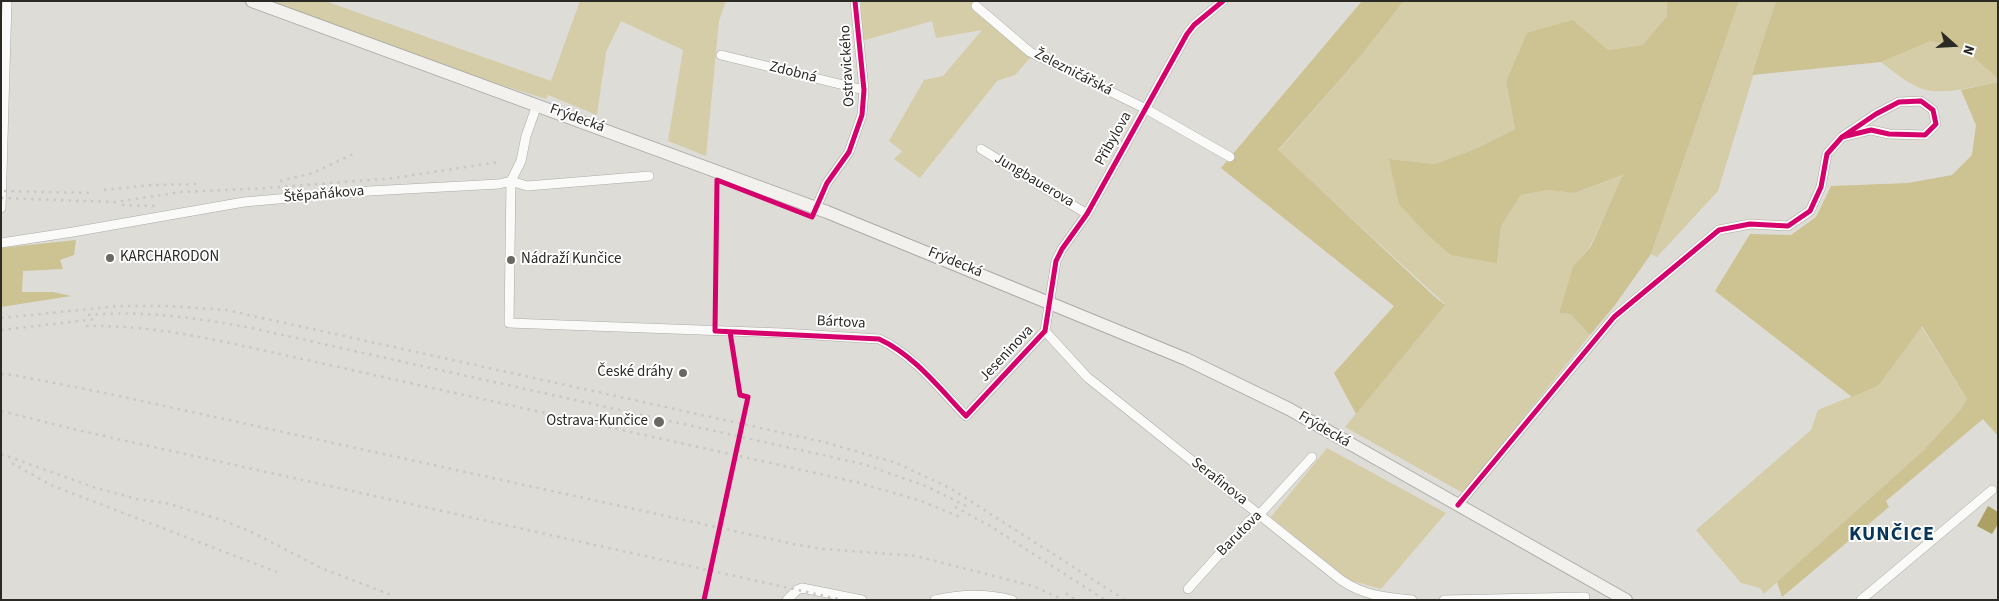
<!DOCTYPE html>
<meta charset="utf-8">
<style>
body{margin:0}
#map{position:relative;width:1999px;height:601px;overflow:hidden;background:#dedcd6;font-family:"Source Sans 3",sans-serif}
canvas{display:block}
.frame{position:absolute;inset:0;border:2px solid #2b2a25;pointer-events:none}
.north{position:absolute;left:1929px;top:20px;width:50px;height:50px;-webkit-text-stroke:4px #fff;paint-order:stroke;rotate:109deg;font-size:14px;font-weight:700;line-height:20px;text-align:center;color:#2b2a25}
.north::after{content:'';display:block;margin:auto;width:18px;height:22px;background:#2b2a25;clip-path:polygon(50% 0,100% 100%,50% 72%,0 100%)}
</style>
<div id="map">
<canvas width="1999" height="601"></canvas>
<div class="frame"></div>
<div class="north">N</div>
</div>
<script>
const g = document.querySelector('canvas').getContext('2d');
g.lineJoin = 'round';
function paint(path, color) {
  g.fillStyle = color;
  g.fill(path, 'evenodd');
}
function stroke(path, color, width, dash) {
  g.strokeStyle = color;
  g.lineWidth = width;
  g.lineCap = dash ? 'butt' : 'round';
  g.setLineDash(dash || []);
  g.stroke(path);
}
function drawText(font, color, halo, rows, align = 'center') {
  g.font = font + ' "Source Sans 3",sans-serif';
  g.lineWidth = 4;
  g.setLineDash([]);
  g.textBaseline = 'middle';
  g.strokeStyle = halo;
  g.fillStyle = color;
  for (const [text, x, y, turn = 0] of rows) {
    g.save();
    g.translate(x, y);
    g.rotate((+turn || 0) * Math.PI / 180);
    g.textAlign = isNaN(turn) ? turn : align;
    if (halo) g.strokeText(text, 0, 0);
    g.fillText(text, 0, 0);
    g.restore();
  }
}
paint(new Path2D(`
 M268,1h57l226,80 29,-80h146l-7,20 -13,135 -38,-15 15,-91 -62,-29 -15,31 -9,63 -49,-20 -2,4 -48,-15z
 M861,1h119l-7,9 58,47 -16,18 -18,6 -77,97 -26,-19 8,-8 -13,-10 35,-61 19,-4 39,-46 -46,8 -4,-17 -70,20z
 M1404,1h263v15l-23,29 -36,5 -35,-30 -67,62 9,47 -40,20 -40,15 -45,-5 107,104 4,-37 20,-31 27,-5 26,3 50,-18 -34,71 -17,22 -14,45 11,1 20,21 -127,158 -118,-66 100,-123 -167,-153 80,-92z
 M1739,1h37l-58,190 -61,66 -6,-3z
 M1931,41l21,5 16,6 30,27v3c-22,4 -44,11 -66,9 -17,-1 -38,-19 -51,-29z
 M1921,326l46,73 -6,10 -36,40 -161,145 -4,-6 -19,-5 -45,-53 115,-100 7,-20 61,-25z
 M1327,448l119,65 -65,76 -32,-9 -78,-63z`), '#d4cda8');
paint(new Path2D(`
 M1362,1h42l-46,58 -80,91 156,146 11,9 -89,109 -22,-41 60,-67 -173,-138z
 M1667,1h72l-88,253 -36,51 -25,30 -20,-21 -11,-1 14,-46 18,-21 32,-71 -49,18 -26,-3 -27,5 -20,31 -4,37 -46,-8 -24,-21 -28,-30 -10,-45 46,5 40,-15 40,-20 -9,-47 21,-49 46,-13 35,30 35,-5 24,-29z
 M1776,1h222v78l-30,-27 -16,-6 -21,-5 -50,21 -129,13z
 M1998,82v354l-15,-17 -97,82 3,6 -107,90 -5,-15 148,-133 36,-40 6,-10 -45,-73 -43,59 -27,12 -137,-106 35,-57 41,1 25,-18 15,-31 77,-3 44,-8 20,-20 4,-30 -15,-35z
 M76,240l-2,15 -14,5 3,9 -40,2 -1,21h31l18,4 -70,11v-59z`), '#ccc292');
paint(new Path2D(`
 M1988,506l10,6v12l-6,10 -15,-8z`), '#aca065');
const minor = new Path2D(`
 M976,6l54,46 116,57 84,48
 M721,55l143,35
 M537,105l-11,31 -5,25 -10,20 -2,142 273,10 97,6c35,16 61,50 87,77l79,-85 11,-70 6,-12 25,-35 100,-180 7,-9 29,-24
 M981,149l106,65
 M1,208l6,-207
 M816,208l11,-25 22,-31 13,-37 2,-25 -9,-89
 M1,243l72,-11 171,-30 125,-11 130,-7 12,-3 16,5 122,-10
 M1045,331l42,46 254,203c24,16 43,17 71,20
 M1458,505l156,-188 105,-87 31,-6 38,2 22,-15 11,-24 6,-33 15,-17 34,-23 23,-12 22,-1 12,9 3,14 -11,11 -36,-1 -18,-4 -29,7
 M1188,589l61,-68 11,-7 52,-57
 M787,600l10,-10 5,-2 60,12
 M935,600c26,-6 50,-7 77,0
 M1444,600l141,-3
 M1861,600l131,-110`);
const secondary = new Path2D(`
 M252,1l575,211 359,147 103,50 337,191`);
stroke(minor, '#abaaa6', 10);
stroke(secondary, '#abaaa6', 14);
stroke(minor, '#fafaf9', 9);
stroke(secondary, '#f2f1ed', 12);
stroke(new Path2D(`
 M280,181l33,-8 40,-19
 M104,190l47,-5 47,-1
 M4,191l87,2
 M1,198l114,4 66,-10 86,-4 127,-10 105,-16
 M122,205l36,1
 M88,315c56,-5 109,3 163,13l612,136 65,23 38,19
 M1,318l120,-12h48l57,4 598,132 72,21 54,25 175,112
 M86,326c56,-1 108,9 162,21l608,135 65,19 39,16
 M1,330l95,-11
 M1,374l12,1 97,19 688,151 26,4 92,7 117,30 31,14
 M1,411l76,19 766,170
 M1,454l95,34 41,11 29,4 56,17 32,13 67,35 73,28
 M12,463l41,23 224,86
 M955,507l35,19 115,74
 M1066,593l10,7`), '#cac9c7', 2.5, [2.5, 5]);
stroke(new Path2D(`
 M855,1l9,89 -2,25 -13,37 -22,31 -15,34 -95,-37 -2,151 164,8c35,16 61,50 87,77l79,-85 11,-70 6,-12 25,-35 100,-180 7,-9 29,-24
 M1458,505l156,-188 105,-87 31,-6 38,2 22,-15 11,-24 6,-33 15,-17 34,-23 23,-12 22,-1 12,9 3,14 -11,11 -36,-1 -18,-4 -29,7
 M704,600l44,-203 -8,-2 -10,-63`), '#d6006c', 5);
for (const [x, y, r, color] of [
 [110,258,5,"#6a6863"],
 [511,260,5,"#6a6863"],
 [683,373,5,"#6a6863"],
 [659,422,6,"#6a6863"]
]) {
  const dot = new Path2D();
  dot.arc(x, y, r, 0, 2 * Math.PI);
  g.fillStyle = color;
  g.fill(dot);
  stroke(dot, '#fff', 2);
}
drawText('15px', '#2b2a25', '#fff', [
 ["Ostravického",848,66,-93],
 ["Zdobná",793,73,14],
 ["Železničářská",1073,73,27],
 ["Frýdecká",577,119,20],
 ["Přibylova",1114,139,-61],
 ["Jungbauerova",1034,181,31],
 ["Štěpaňákova",324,195,-5],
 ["Frýdecká",955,263,22],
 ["Bártova",841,323,3],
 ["Jeseninova",1007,354,-47],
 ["Frýdecká",1324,430,30],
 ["Serafinova",1219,482,38],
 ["Barutova",1240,534,-45]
]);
drawText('15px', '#2b2a25', '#fff', [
 ["KARCHARODON",120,258],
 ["Nádraží Kunčice",521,260],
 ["České dráhy",673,373,"right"],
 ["Ostrava-Kunčice",648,422,"right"]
], 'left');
g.letterSpacing = '1px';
drawText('bold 20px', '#073559', '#fff', [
 ["KUNČICE",1892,536]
]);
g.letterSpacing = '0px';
</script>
